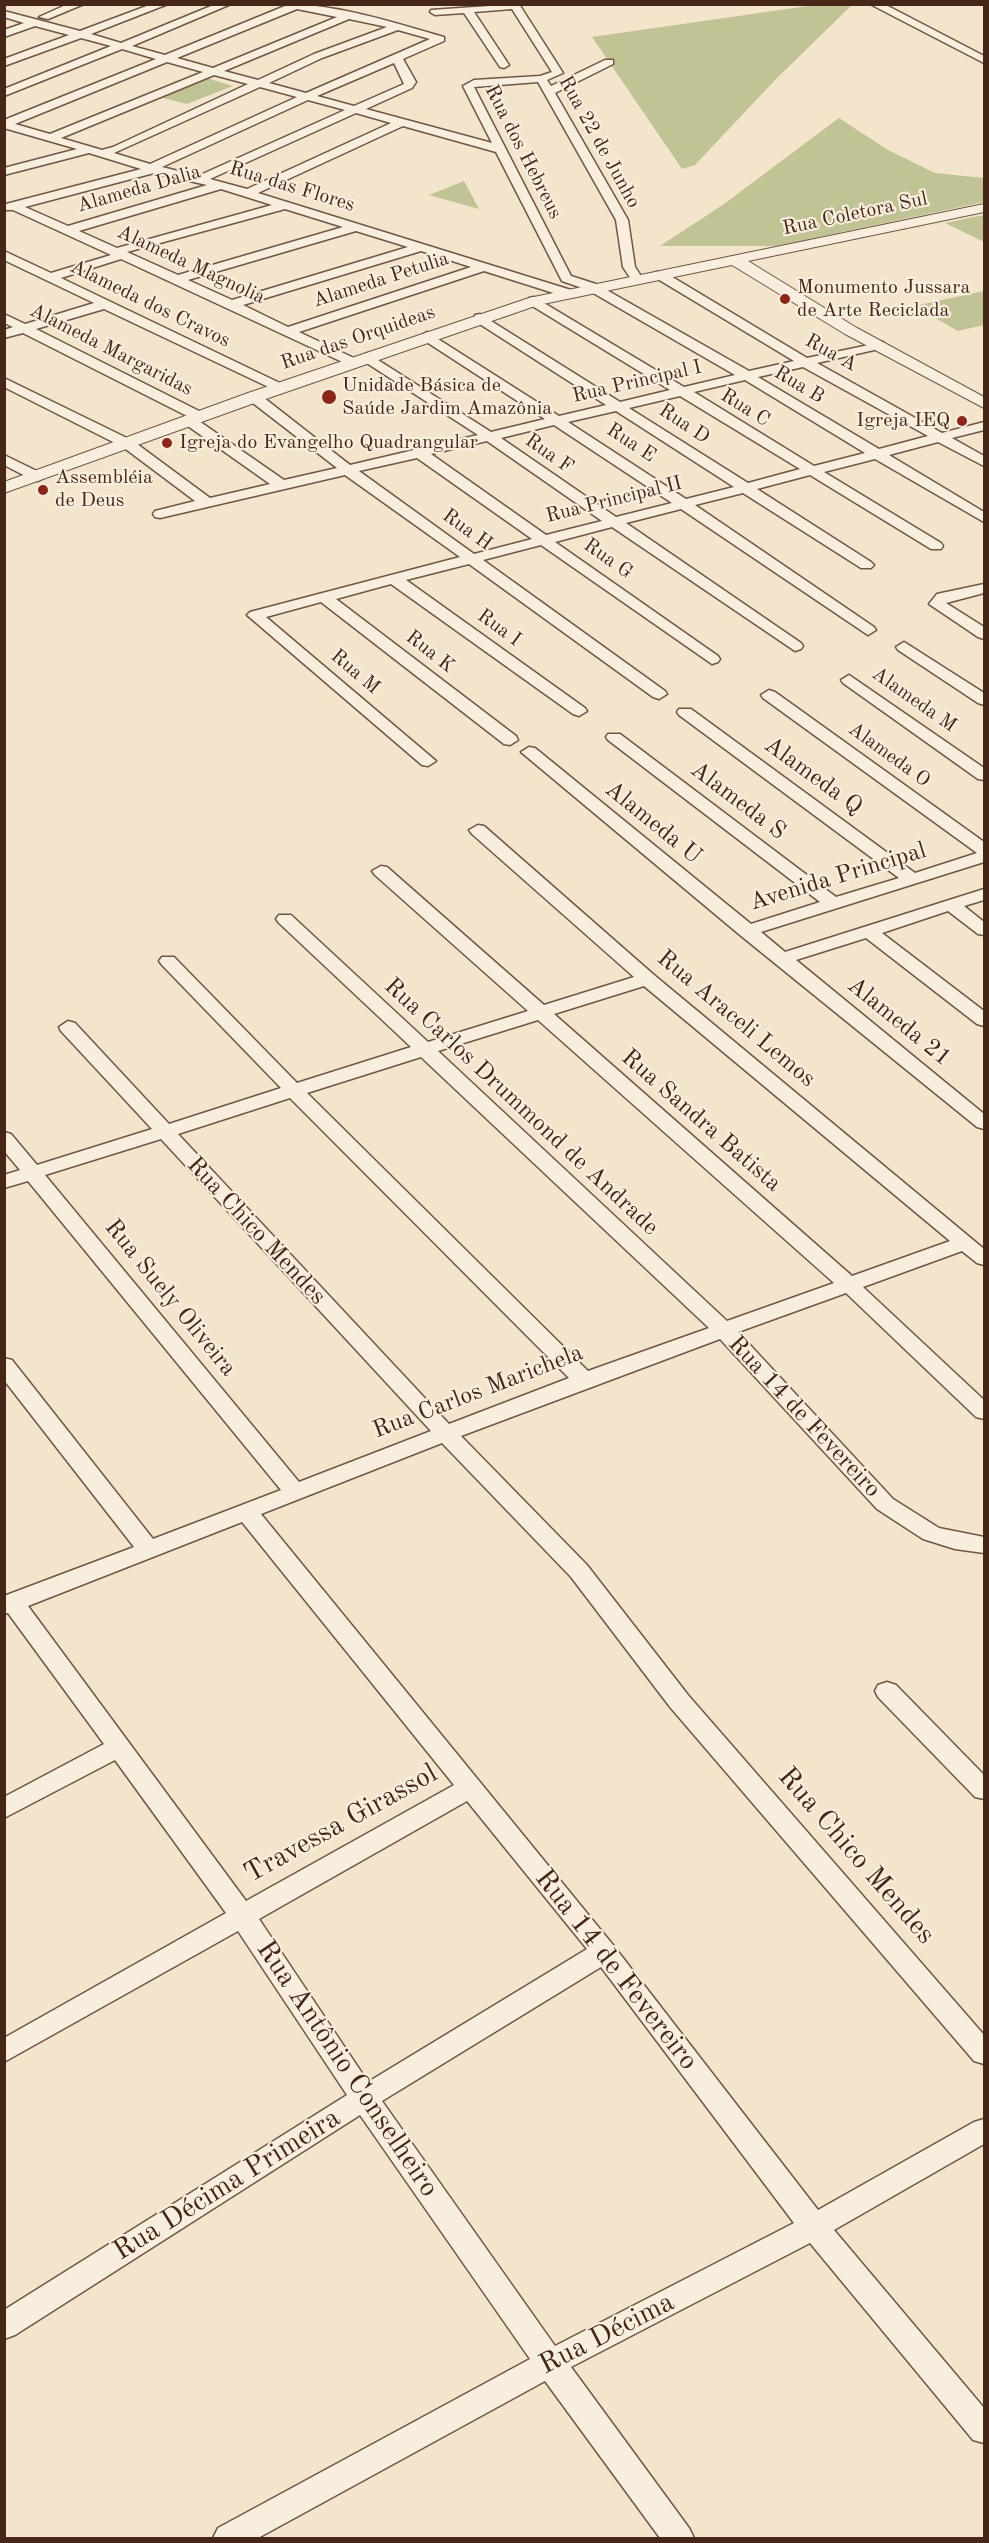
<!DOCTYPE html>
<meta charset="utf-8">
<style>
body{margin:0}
#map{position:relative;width:989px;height:2543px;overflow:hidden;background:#f2e5cb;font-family:"Old Standard TT",serif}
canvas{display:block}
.frame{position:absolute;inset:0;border:6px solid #452617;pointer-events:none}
</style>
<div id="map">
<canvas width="989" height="2543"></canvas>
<div class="frame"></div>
</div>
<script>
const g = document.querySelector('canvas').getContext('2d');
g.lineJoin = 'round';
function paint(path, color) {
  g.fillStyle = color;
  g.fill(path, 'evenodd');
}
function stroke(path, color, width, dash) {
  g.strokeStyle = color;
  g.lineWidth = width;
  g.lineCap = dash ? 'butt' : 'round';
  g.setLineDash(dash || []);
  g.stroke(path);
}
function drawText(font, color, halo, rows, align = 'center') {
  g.font = font + ' "Old Standard TT",serif';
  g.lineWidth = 4.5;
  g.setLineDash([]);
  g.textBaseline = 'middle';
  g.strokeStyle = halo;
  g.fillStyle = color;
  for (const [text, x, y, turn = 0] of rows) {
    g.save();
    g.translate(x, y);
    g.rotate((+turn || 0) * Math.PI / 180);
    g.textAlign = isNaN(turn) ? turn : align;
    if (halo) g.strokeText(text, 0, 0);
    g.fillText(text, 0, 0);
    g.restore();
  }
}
paint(new Path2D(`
 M815,5h37l-76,74 -81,86 -13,4 -90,-132z
 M203,77l30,9 -46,18 -32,-8z
 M839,118l49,32 47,23 49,5v24l-208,44h-116l64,-42z
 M464,181l15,28 -50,-14z
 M984,215v27l-39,-19z
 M984,291v34l-26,6 -44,-25z`), '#c0c393');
const minor = new Path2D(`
 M68,4h16l-36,15 -9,-2z
 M152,4h16l-77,30 30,9 95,-39h15l-99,42 33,9 120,-49 -2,-2c54,0 109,18 161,33v4l-41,18 13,23 -4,6 -46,21 126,34 -29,-57 11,-6 66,-4 12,-4 -40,-63 -38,3 35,53 -5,3 -4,-1 -36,-54 -29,2 -5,-3 1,-2 88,-6 44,69 -16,7 4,6 54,-26h8v4l-58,29 73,127 7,47 8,12 -6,4 -4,-1 -10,-15 -7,-47 -78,-138 -64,5 97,189 25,8 153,87 45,-10 -138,-83v-6h8l143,86 76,-16v6l-66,15 125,70 42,-11v8l-32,8 32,18v10l-46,-24 -49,13 95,57v10l-109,-63 -51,13 117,71 2,3 -2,3h-10l-121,-74 -53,14 114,73 3,3 -3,3h-10l-118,-75 -48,12 179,122 2,3 -8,5 -187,-126 -55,14 175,120 2,3 -2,3 -6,2 -183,-124 -57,15 163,114 2,3 -2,3 -6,2 -171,-119 -58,15 182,131 2,3 -8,5 -6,-2 -184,-133 -63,16 179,128 2,3 -8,5 -6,-2 -182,-130 -55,15 180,137 2,4 -8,5 -6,-1 -183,-142 -55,15 170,144 -8,5 -6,-1 -175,-150 3,-3 210,-55 -115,-82 -185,43 -5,-1 -2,-3 2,-3 40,-10 -72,-54 -119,-60v-9l129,63 77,57 60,-14 -85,-60 -2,-3 6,-4 -166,-84 -19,5v-8l9,-3 -9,-4v-9l21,10 69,-21 -90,-43v-9l47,22 60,-18 -98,-45h-7v-6l135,-35 -52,-16 -85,22v-7l73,-19 -73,-21v-8l152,-61 -34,-10 -118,47v-7l107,-43 -30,-8 -77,28v-7l65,-24 -34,-9 -31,11v-7l20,-7 -20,-6v-6l76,20zM297,9l40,8 -124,51 -36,-10zM349,19l38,8 -73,27 -56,26 -34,-9zM398,30l32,9 -124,54 -37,-10 53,-25zM167,62l36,10 -153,62 -35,-10zM394,63l10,21 -50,22 -37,-10zM214,75l34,9 -135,63 -11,3 -41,-12zM260,87l37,10 -147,67 -36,-11zM308,100l37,10 -147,66 -36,-9zM356,113l35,10 -144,66 -37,-10zM403,126l93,26 66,129 26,9 147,85 -51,12 -150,-90 -5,1v6l141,86 -50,12 -140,-88 -5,1v6l131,84 -47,11 -132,-84 -7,4 2,3 123,80 -54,13 -124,-79 -7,4 2,3 116,75 -128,30 -91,-71h-10v6l88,68 -53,12 -85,-59 6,-1v-6l-169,-85 68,-20 175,83 5,-1v-6l-223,-107 60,-19 230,107 7,-4 -2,-3 -57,-27 185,-61 79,25h8v-6l-313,-97zM154,173l53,12 -139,41 -43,-19zM221,189l51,16 -155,43 -38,-17zM285,209l58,18 -165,48 -51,-23zM356,231l52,16 -176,53 -44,-20zM421,251l50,16 -183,60 -45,-22zM803,367l125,69 -49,13 -121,-72zM745,380l120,73 -51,13 -120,-74zM680,396l120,73 -52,14 -119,-75zM616,411l118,76 -48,12 -118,-77zM554,425l118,78 -56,14 -115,-79zM487,441l115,80 -56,14 -115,-81zM417,458l115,81 -58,15 -115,-83z
 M870,4h14l100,52v7z
 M4,455l39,19 2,3 -7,4 -5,-1 -29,-15z
 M984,584v9l-38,10 38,24v12l-6,-2 -49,-33 8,-10z
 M904,642l80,51v12l-6,-2 -80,-53 -2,-3z
 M849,675l135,93v12l-6,-1 -135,-96 -2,-3z
 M769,690l6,2 209,150v20l-223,70 24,20 199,-63v11l-20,6 20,16v13l-6,-1 -30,-23 -66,22 102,78v15l-7,-2 -111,-86 -70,22 188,154v15l-7,-2 -237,-192 -219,-183 8,-5 6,1 216,176 69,-22 -212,-162 -2,-3 2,-3h12l216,163 63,-19 -220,-163 -2,-3 2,-3h12l224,164 62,-20 -214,-155 -2,-3z
 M478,825l6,1 170,149 330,274v16l-7,-2 -15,-12 -99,36 121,113v19l-8,-2 -130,-124 -108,39 155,167 46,29 45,9v16l-29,-4 -32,-10 -46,-30 -157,-170 -259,97 126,129 101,130 296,340v29l-10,-3 -304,-354 -99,-130 -129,-134 -181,71 352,431 205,265 156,-88 10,-3v25l-150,86 150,178v35l-11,-3 -163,-197 -239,124 118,161 5,10h-34l-115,-157 -287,157h-45l5,-10 312,-169 -170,-244 -345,220 -11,4v-29l343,-215 -109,-164 -234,131v-24l222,-125 -111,-153 -111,58v-21l100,-53 -96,-131 -4,1v-18l130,-49 -130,-167v-22l8,2 141,179 128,-49 -253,-309 -24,7v-13l16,-5 -16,-19v-19l7,2 26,31 115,-36 -91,-98 -2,-4 9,-6 7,2 94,101 112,-36 -119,-123 -3,-4 3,-4h12l123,126 114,-36 -132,-124 -3,-4 3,-4h12l137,127 100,-31 -153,-136 -3,-4 9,-5 6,1 157,138 90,-28 -162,-143 -3,-4zM644,986l306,255 -98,35 -298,-262zM538,1020l296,263 -107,38 -289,-270zM421,1057l288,271 -121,43 -281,-278zM290,1098l279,280 -120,46 -271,-290zM161,1139l270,292 -132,51 -254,-307zM242,1522l212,263 -208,116 -218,-295zM467,1801l120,148 -219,133 -109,-163zM601,1967l193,256 -239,123 -173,-245z
 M887,1682l9,3 88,90v24l-9,-2 -97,-100 -3,-6 3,-6z`);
const tertiary = new Path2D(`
 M984,204v8l-236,49 109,67 127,69v11l-139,-74 -113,-69 -194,40 -278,96 -256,92v-11l244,-89 281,-95z`);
stroke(minor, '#705644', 3);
stroke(tertiary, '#705644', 2);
paint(minor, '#f7eedd');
paint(tertiary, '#f7eedd');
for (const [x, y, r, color] of [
 [785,299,6,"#8f2418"],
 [329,397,8,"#8f2418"],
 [962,421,6,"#8f2418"],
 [167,443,6,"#8f2418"],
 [43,490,6,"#8f2418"]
]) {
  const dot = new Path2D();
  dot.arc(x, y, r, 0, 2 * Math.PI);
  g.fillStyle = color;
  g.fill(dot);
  stroke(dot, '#f7eedd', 2);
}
drawText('20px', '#452617', '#f7eedd', [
 ["Rua 22 de Junho",599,142,61],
 ["Rua dos Hebreus",523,152,63],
 ["Rua das Flores",292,187,17],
 ["Alameda Dalia",139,189,-16],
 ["Rua Coletora Sul",855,214,-12],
 ["Alameda Magnolia",191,265,25],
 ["Alameda Petulia",381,280,-18],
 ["Alameda dos Cravos",150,304,26],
 ["Rua das Orquideas",358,338,-19],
 ["Alameda Margaridas",111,350,27],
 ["Rua A",831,353,29],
 ["Rua Principal I",637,382,-13],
 ["Rua B",799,385,31],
 ["Rua C",745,408,32],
 ["Rua D",684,424,33],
 ["Rua E",631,443,33],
 ["Rua F",549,454,35],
 ["Rua Principal II",614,500,-14],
 ["Rua H",467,530,36],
 ["Rua G",608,559,35],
 ["Rua I",499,628,36],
 ["Rua K",430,652,38],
 ["Rua M",355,672,40],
 ["Alameda M",914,700,35],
 ["Alameda O",889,755,36]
]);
drawText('20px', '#452617', '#f7eedd', [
 ["Monumento Jussara",797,288],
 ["de Arte Reciclada",797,311],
 ["Unidade Básica de",342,386],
 ["Saúde Jardim Amazônia",342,409],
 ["Igreja IEQ",950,421,"right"],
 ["Igreja do Evangelho Quadrangular",179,443],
 ["Assembléia",55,478],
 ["de Deus",55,501]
], 'left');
drawText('24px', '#452617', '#f7eedd', [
 ["Alameda Q",813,776,36],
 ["Alameda S",738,801,37],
 ["Alameda U",653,823,39],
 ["Avenida Principal",838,877,-17],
 ["Rua Araceli Lemos",736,1019,40],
 ["Alameda 21",899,1022,39],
 ["Rua Carlos Drummond de Andrade",521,1107,43],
 ["Rua Sandra Batista",701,1121,41],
 ["Rua Chico Mendes",256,1231,47],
 ["Rua Suely Oliveira",170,1298,51],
 ["Rua Carlos Marichela",478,1392,-21],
 ["Rua 14 de Fevereiro",804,1417,47]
]);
drawText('28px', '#452617', '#f7eedd', [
 ["Travessa Girassol",341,1824,-29],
 ["Rua Chico Mendes",856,1856,49],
 ["Rua 14 de Fevereiro",616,1970,52],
 ["Rua Antônio Conselheiro",347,2069,56],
 ["Rua Décima Primeira",227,2185,-32],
 ["Rua Décima",607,2334,-27]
]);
</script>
